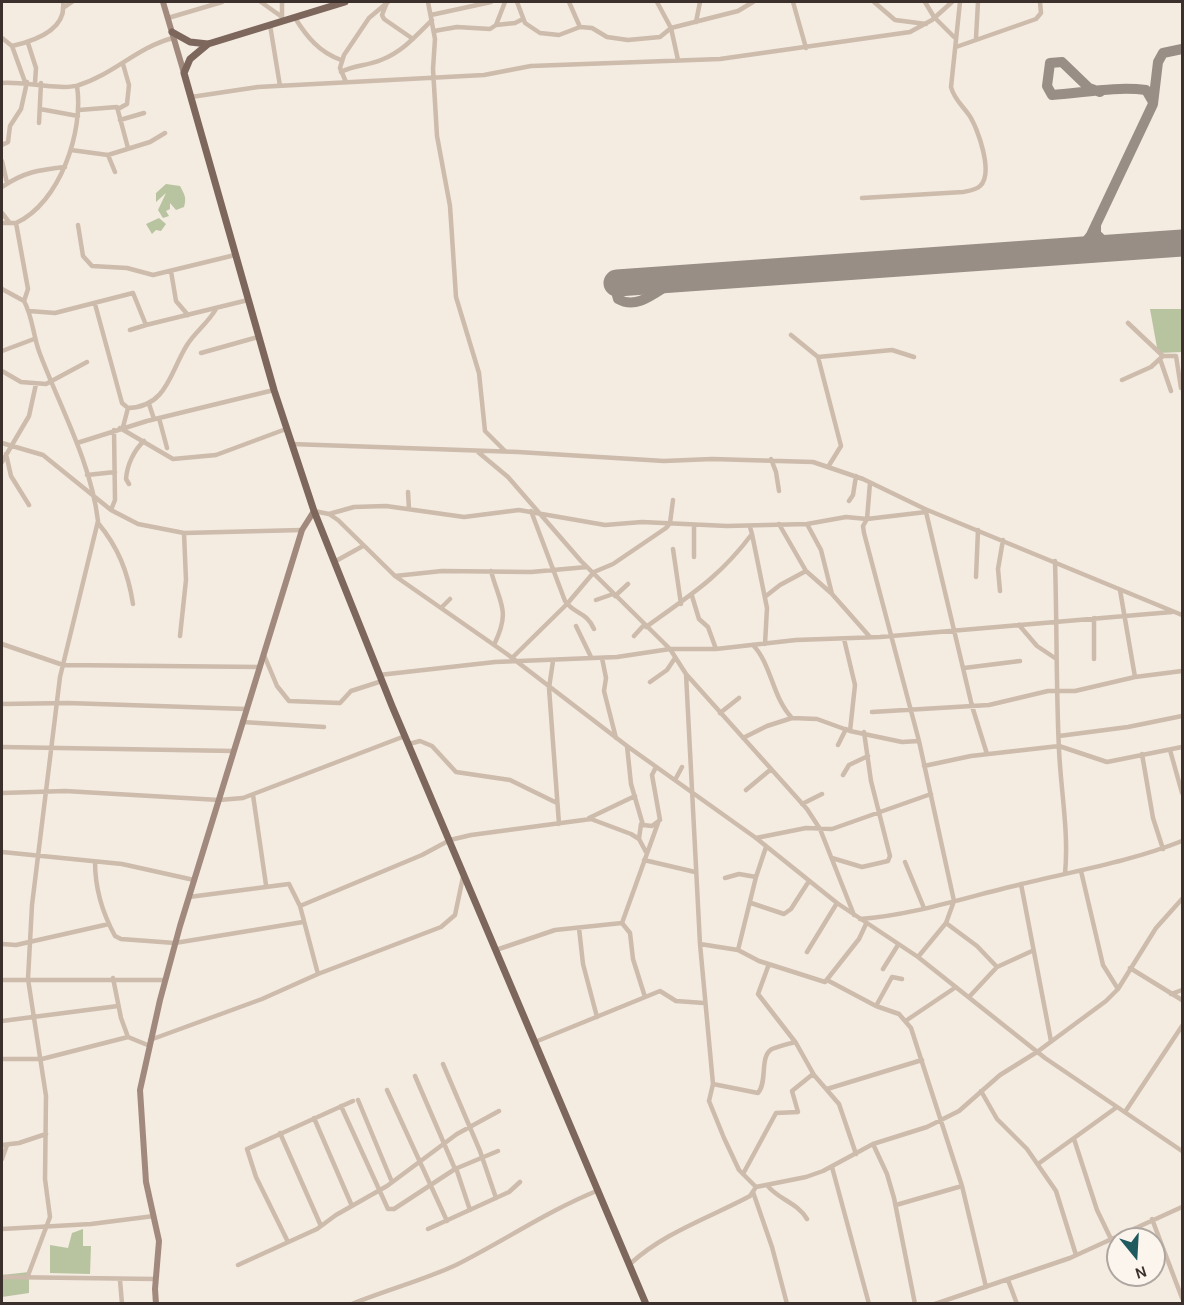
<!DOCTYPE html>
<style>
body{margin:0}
#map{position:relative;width:1184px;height:1305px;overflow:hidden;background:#f4ebe1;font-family:Karla,sans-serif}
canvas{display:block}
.frame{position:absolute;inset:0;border:3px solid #3b302b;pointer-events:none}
.north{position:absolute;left:1106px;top:1227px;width:60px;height:60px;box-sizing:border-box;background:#fbf5ee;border:2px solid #aea6a0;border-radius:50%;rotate:162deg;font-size:16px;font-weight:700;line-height:24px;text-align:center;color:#3b302b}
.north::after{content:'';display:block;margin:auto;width:21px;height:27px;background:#1f5a5e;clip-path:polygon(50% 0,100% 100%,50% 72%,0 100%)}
</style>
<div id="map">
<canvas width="1184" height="1305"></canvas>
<div class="frame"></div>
<div class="north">N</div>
</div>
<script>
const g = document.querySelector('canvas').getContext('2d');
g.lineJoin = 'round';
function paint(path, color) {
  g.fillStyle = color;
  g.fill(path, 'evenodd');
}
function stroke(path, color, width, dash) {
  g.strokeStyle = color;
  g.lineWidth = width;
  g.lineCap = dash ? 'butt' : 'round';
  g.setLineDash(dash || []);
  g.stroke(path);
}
paint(new Path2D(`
 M166,184l14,2c4,8 7,11 4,21l-8,3 -6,-7v6l-4,2 3,5 -6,2 -5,-8 8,-17 -10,9v-9z
 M159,218l7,6 -5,7 -5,-1 -4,4 -6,-10z
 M1150,309h32v43l-24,1z
 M83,1229v17h8l-1,28 -40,-1v-28l18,3 4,-15z
 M29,1272v21l-27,4v-22z`), '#b8c4a0');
stroke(new Path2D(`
 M1100,92l-11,-4 -27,-26 -12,1 -3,23 5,9c30,-2 64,-9 94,-5l7,12
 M1096,224v10l15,14
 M1071,251l13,-7 7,-9 62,-131 5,-42 5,-9 19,-4
 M617,283l-2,5 3,11c22,13 43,-13 63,-21`), '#988e86', 10);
stroke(new Path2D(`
 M617,283l565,-40`), '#988e86', 27);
stroke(new Path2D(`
 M261,2l21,15
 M282,2v15
 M428,2l7,37 -2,30 4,67 13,70 6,91 23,76 6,58 20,20
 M517,2l8,21 15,10 19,2 21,-8 12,1 15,9 21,3 32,-3 11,-9 67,-17 15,-9
 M569,2l11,25
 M657,2l14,26 7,32
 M793,2l13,46
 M874,2l21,18 31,4
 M925,2l9,15 20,20
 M386,5l-4,10 2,4 29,20
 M63,8l9,-6
 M431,15l60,-13
 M168,18l54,-16
 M295,18c12,19 24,34 46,42
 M696,22l4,-20
 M270,25l10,61
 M496,25l19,-2 8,-4
 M434,31l23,-4 33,2 6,-4 9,-23
 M2,38l10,8 13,36
 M976,38l2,-36
 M28,43l8,25 -1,15
 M12,46c22,-5 55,-16 51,-44
 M956,47l80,-28 5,-6 -1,-11
 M341,72c13,-7 26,-6 40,-12 21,-8 35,-24 51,-40
 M346,82l-6,-14 4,-13 25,-37 19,-16
 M2,83c21,-2 60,8 77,2 35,-11 59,-38 94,-47
 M191,97l67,-10 226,-12 47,-9 189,-7 190,-27 22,-12 20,-18
 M40,109l38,7
 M118,109l9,-5 2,-19 -6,-21
 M79,110l38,-3 11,41
 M120,120l24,-7
 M39,123l2,-40
 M2,145l6,-3 2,-16 11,-17 6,-27
 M71,150l37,5 42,-13 15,-9
 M108,155l7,17
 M2,161l5,22
 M2,187c22,-15 36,-17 63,-20
 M862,198l101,-6c5,-1 13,-2 17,-6 14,-12 -2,-58 -11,-71 -7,-10 -15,-16 -18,-28l9,-85
 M2,213l7,9
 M2,223h14
 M78,225l5,31 9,10 35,2 26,7 82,-20
 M171,271l5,30 12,14
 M2,289l22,12
 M95,304l27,99 6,5
 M29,311l26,2 78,-20 13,32 102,-25
 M130,330l16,-5
 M791,335l27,22 23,89 -13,21
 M2,351l32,-12
 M201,353l57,-16
 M1163,356h13l5,32
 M818,357l74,-7 22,7
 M1160,359l11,32
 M2,371l19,11 25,2 41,-22
 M1122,380l29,-13 12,-11 -35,-33
 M149,404l5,15
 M159,418l8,30
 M123,427l5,-19c39,-1 42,-36 59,-63 8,-13 21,-22 29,-36
 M120,428l53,31 43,-4 70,-26
 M2,443l41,12 68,55 27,14 46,9 118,-3
 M77,443l70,-22 127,-31
 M291,444l227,8 146,9 48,-2 101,3 50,17 62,30 257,106
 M478,452l30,25 73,84 89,88 16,25 121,135 13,20 34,86
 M6,454l5,22 18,29
 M771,459l5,13 3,19
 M2,462l27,-46 7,-32
 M87,475l28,-3
 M129,484l-3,-5c1,-14 8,-29 18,-38
 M408,492l1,17
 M849,501l4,-6 3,-19
 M925,509l1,3 -59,7 -4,7 1,7 55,208 35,160 -8,22 31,23 20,21
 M111,510l4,-10 -1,-70
 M314,511l15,3 9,6 57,56 112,78 120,92 129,92 81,65 81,54 127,101 137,93
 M531,511l34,90c10,14 21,10 29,28
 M926,512l46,194 15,48
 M329,514l25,-7 32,-1 78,11 55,-7 86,15 37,-3 85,4 80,-2 39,-7 21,2 3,-36
 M98,523c20,24 30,49 35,81
 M779,524l27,47 25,22
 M807,524l14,26 11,44 38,43
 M694,525v32
 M752,534l15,74 -2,36
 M673,549l8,55
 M1055,561c2,63 1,126 4,189 2,42 10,83 6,124
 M334,562l29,-16
 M491,571c9,34 20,39 3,74
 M395,576l47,-5 89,1 56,-5
 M976,577l2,-47
 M1120,590l15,87
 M1000,591l-2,-22 5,-29
 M615,596l13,-12
 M692,596l7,23 9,8 8,22
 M766,596l14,-11 26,-14
 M596,600l17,-6
 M442,607l8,-8
 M1094,618v41
 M1019,625l18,21 18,12
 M576,626l15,31
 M646,627c44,-32 72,-48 106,-93l-2,-7
 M180,636l6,-56 -2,-47
 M634,636l10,-11
 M844,639l11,46 -5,46
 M2,644l61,21 197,2
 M753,645c19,20 19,52 39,73
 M264,655l13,31 12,15 51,2 11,-12 31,-10
 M512,658l55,-54 27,-32 19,-8 53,-36 4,-5 3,-23
 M602,658l4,20 -2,13 12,47
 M553,661l-4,27 10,136
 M964,668l56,-7
 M686,674l14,270 38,6
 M379,675l116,-13 122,-5 53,-8h46l80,-9 84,-3 292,-25
 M650,682l17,-12 8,-12
 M2,704l66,-1 178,6
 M872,712l117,-7 59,-14h27l60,-14 47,-6
 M720,713l19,-15
 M242,722l82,5
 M1059,736l69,-9 54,-11
 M743,738l24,-12 25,-8 25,1 33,12 52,11 17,-1
 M409,744l11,-3 12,5 24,26 54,8 47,23
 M838,745l8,-16
 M627,746l4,38 12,41 9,1 8,-6 -8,-45 4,-8
 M2,747l232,4
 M1170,750l12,43
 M1142,754l11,64 10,31
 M924,766l47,-10 88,-10 48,16 75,-15
 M843,775l6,-10 19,-9
 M675,780l7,-13
 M746,790l24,-20
 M2,793l63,-2 154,9 24,-2 162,-62
 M253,795l13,90
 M802,804l20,-10
 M589,818l46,-22
 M756,838l50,-10 26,1 99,-35
 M639,839l2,-15
 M766,847l-10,30 -18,73 21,11 66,21 34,-43 7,-15
 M2,852l120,12 72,16
 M832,858l30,9 26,-6 2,-5 -19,-75 -7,-49
 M644,860l51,12
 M95,862c0,26 8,52 20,74l6,3 54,4 128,-21
 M905,862l19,46
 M1081,871l22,94 15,24
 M725,878l14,-4 17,3
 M1021,884l30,157
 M189,897l100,-13 11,22 18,68
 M751,903l33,11 7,-5 18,-28
 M300,906l122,-51 28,-15 21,-5 120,-16 40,15 8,5 7,13
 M860,919c54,-4 106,-22 158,-34 56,-14 111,-23 164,-44
 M622,923l36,-100
 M622,923l8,10 3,26 12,38
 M579,928l4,36 14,53
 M2,944l14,1 93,-21
 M700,944l13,140 -4,17 15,37 15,32 17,17
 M496,950l59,-20 67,-7
 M807,952l30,-49
 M918,957l28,-34
 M769,964l-11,30 38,49 18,32 25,29 17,50
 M1130,968l52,32
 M883,969l15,-24
 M113,978l8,40 7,19 22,9
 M2,980h163
 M827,980l49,26 23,8 12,14 51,158 24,101
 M1171,994l11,-4
 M969,997l28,-30 35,-16
 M876,1006l16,-29 10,2
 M907,1020l49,-33
 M2,1021l116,-15
 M150,1040l112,-41 56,-25 123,-47 14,-12 8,-38
 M535,1042l125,-51 16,10 28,2
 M2,1059h40l86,-22
 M443,1064l37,87 16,47
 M415,1076l40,93
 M713,1084l45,9c10,-11 1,-37 14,-44 7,-3 16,-5 23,-7
 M827,1089l95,-29
 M387,1090l60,131
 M981,1091l16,28 30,30 29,42 20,64
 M358,1100l34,82
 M341,1106l47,103h6l61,-40 43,-18
 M1125,1112l57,-86
 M314,1118l38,88
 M280,1133l41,93
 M1074,1139l23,71 14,29
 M873,1144l14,30 7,24 21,106
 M2,1145l17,-2 27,-9
 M2,1159l5,-14
 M1038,1164l79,-57
 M832,1167l37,137
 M456,1168l14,42
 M743,1174l33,-61 22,-1 -6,-21 21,-17
 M767,1185c10,14 30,17 40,34
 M753,1192l19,55 15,57
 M896,1205l66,-19
 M1152,1219l30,79
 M2,1229l89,-5 63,-8
 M428,1229l81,-37 11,-10
 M288,1242l-32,-65 -9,-28 106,-48
 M630,1264c35,-32 79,-46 120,-68l6,-9 50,-10 17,-6 50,-27 54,-17 32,-16 41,-36 37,-23 69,-51 12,-12 38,-61 26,-29
 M238,1265l79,-36 19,-14 51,-29 70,-52 42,-23
 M2,1277l153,2
 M27,1278l23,-61 -5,-38 1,-83 -18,-117 4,-74 28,-228 38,-156c-7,-58 -37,-112 -58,-167 -7,-17 -7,-37 -16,-53l4,-12 -12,-66c44,-20 68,-92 61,-137
 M120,1280l2,24
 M1008,1280l9,24
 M352,1304c34,-14 72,-24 104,-39 48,-24 93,-55 143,-75
 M935,1304l135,-46 112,-51`), '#cdbbac', 4.5);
stroke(new Path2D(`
 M163,2l21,71
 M156,1304l-1,-15 4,-48 -13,-59 -6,-92 20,-90 20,-74 122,-396 12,-19`), '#a18a7d', 6);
stroke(new Path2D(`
 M172,32l18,10 18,2 137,-42
 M208,44l-18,15 -6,14 90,317 40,121 78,195 254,598`), '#7d675c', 7);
</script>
